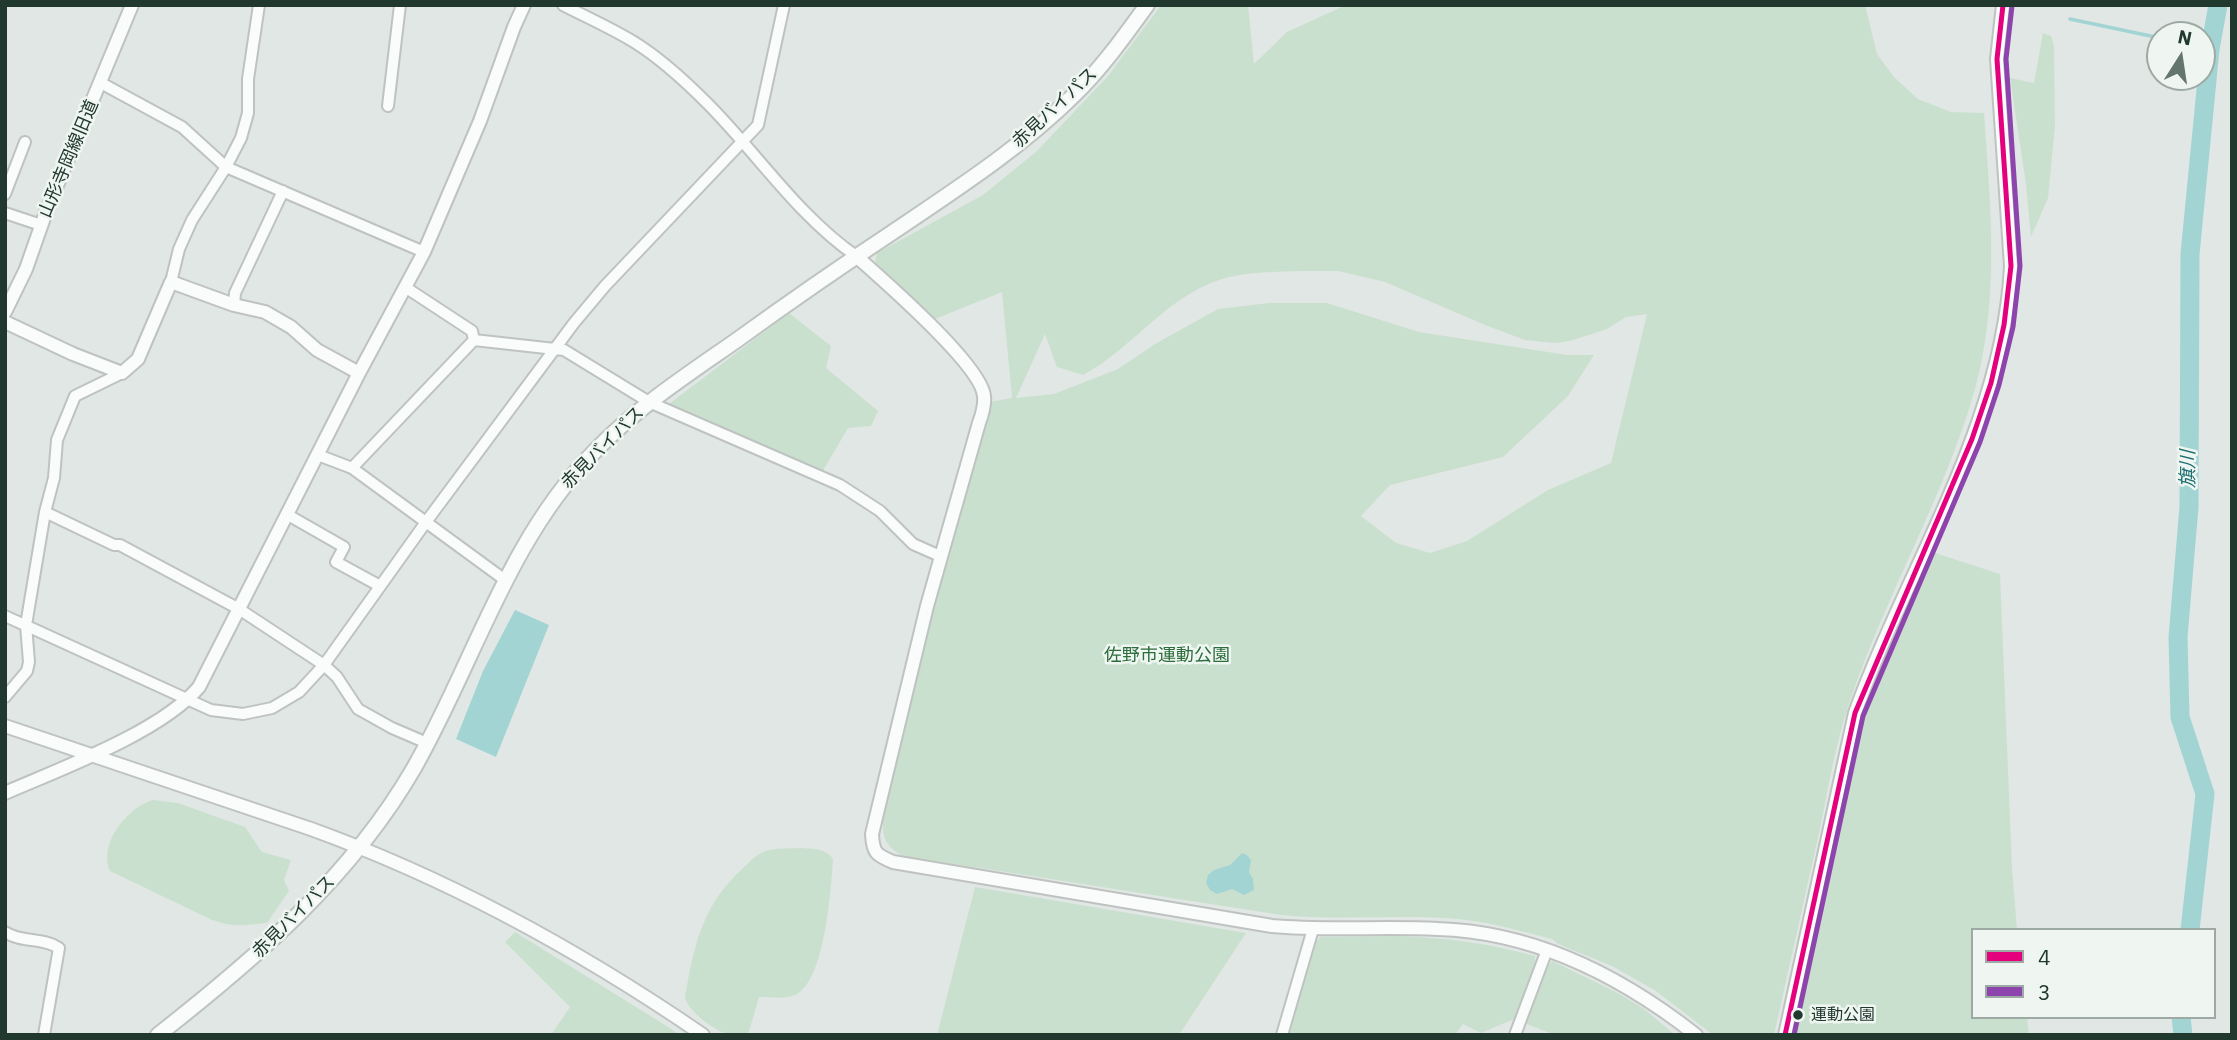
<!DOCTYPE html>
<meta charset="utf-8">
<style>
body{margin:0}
#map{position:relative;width:2237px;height:1040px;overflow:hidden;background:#e1e7e4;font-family:"IBM Plex Sans",sans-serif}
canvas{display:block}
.frame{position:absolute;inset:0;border:7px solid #21382f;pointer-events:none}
.legend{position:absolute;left:1971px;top:928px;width:245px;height:91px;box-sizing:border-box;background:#eff6f2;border:2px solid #9daaa4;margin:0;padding:9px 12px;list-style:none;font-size:21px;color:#21382f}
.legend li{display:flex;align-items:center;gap:14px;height:35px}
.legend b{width:35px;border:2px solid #9daaa4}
.north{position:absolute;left:2146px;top:21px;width:70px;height:70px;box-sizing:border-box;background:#eff6f2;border:2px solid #9daaa4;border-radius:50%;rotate:12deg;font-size:19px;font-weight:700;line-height:28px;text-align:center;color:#21382f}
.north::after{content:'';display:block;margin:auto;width:24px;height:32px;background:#64756e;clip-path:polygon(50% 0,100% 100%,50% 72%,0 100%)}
</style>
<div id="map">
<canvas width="2237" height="1040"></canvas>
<div class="frame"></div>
<ul class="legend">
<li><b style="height:9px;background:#e5007d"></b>4</li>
<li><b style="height:9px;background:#8e44ad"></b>3</li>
</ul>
<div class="north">N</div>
</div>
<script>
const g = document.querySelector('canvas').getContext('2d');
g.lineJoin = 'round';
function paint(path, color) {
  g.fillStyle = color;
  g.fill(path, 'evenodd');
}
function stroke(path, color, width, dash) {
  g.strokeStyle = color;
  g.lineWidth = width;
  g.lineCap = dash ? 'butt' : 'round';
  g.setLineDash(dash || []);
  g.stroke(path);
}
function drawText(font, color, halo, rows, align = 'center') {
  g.font = font + ' "IBM Plex Sans","Noto Sans JP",sans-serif';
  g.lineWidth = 5;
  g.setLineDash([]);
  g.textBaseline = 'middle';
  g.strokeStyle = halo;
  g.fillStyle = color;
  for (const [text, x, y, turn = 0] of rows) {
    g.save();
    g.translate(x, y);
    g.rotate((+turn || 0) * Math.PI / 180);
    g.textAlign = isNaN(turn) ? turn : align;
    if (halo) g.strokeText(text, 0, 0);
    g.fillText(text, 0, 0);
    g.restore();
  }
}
paint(new Path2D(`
 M1161,5h87l6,59 33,-32 59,-27h519l12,49 17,23 24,22 33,13 33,1c7,99 17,197 -14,293 -34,108 -93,206 -126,314 -11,37 -17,76 -25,113 -15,68 -30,135 -45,202h-61l-57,-44 -44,-25 -54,-22 -6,-5c-31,-8 -62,-17 -94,-20 -59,-5 -118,2 -177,-4l-378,-59c-17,-9 -21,-18 -20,-38l50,-206 56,-210 23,-4 -10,-106 -67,27 -60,-55 2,-11 106,-58 54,-44 71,-75zM1305,271h33l47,11 100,43 40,15 30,3 15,-2 37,-12 19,-12 21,-3 -36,149 -63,27 -81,51 -37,12 -34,-10 -35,-27 29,-31 113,-28 65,-61 26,-41h-27l-148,-23 -92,-29h-58l-51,6 -63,35 -37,25 -64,25 -38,4 29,-64 12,33 26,8c49,-26 82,-77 136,-95 27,-9 58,-8 86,-9z
 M2043,33l8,3 3,10 1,80 -7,72 -17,39 -5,-53 -16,-106 24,5z
 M789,313l42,33 -5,22 52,43 -7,15 -23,2 -27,46 -156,-67z
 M1929,551l71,23 12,294 5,62h-44v87h54l2,18h-237l58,-280 14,-52z
 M153,800l25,3 67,24 17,25 29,8 -7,20 5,11 -22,32c-25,2 -30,5 -55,-3l-102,-49c-12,-28 18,-64 43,-71z
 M801,848c12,1 25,0 32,11 -2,29 -8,129 -41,137 -9,3 -23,1 -33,1l-11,38c-5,0 -12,1 -17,0 -14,-2 -44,-24 -46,-38 9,-52 17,-91 57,-128 6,-6 13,-13 21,-17 12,-5 26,-3 38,-4z
 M975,887l271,46 -67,102h-242z
 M515,932l150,93 15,10h-129l19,-28 -65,-65z
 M1399,936c49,2 89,7 136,20v10l11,4 6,-9 62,30 29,17 32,27h-120l-41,-16 -33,14 -18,-9 -8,11h-169l28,-92 7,-6z`), '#cae0ce');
paint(new Path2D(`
 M515,610l34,15 -53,132 -40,-18 27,-68z
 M1242,853l5,2 4,5 -2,12 4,7 1,11 -10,5 -12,-6 -15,5 -7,-4 -4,-7 2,-8 6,-5 16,-5z`), '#a3d4d4');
stroke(new Path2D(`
 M2070,19l90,19
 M2202,47l8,2`), '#a3d4d4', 3.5);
stroke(new Path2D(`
 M2190,930l15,-136 -25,-77 -2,-80 11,-130 1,-253 20,-205 8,-44
 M2181,1017l2,18`), '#a3d4d4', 19);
const minor = new Path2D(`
 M563,5c23,12 48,23 71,37 26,16 51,39 73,61 50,50 90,112 149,153
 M101,83l81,44 44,40 198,85
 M388,106l12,-101
 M5,194l20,-52
 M5,213l36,12
 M171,282l8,-33 13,-29 34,-53 15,-29 7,-25v-34l11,-74
 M405,287l67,44 2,9
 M234,305l1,-12 48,-102
 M318,455l34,13 153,112
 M352,468l122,-128 90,10 85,52 191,83 40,26 33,33 27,12
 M45,512l69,33h6l119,64 85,56 13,12 21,32 34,19 35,15
 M288,515l56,32 -8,15 44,24
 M5,616l206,94 32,4 29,-6 27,-16 25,-27 102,-143 148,-199 31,-37 153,-161 26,-120
 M5,697l22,-26 2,-9 -3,-37 19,-113 9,-34 3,-38 18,-44 47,-23
 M5,932c16,11 38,5 54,16l-15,87
 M1282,1035l31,-106
 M1515,1035l32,-85`);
const tertiary = new Path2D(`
 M856,256c26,23 125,109 128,140 1,9 -2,19 -5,27l-52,183 -55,228c1,19 4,21 21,28l379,64c55,5 110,0 166,3 97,3 183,47 258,106
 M5,312l21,-43 20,-57 86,-207
 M5,322l68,32 49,19 16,-14 33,-77 63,23 31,7 26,15 26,23 42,23
 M5,726l306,103c141,51 268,121 392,206
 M5,793c55,-24 156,-61 194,-106l160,-314 65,-121 56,-131 34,-94 10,-22
 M1785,1035l70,-322c53,-147 148,-287 156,-447l-14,-207 6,-54`);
const secondary = new Path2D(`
 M158,1035c98,-77 193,-158 256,-267 60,-105 93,-227 180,-316 42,-44 93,-77 143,-112 51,-37 103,-73 156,-108 62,-42 126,-83 180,-136 28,-27 51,-59 74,-91`);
stroke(minor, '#bec3c1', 14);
stroke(tertiary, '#bec3c1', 16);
stroke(secondary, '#bec5c1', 18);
stroke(minor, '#fafbfb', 10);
stroke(tertiary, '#fafbfb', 12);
stroke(secondary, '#fafbfb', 14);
stroke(new Path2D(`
 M1785,1035l70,-322 117,-274 19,-56 13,-58 7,-59 -14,-207 6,-54`), '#e5007d', 5);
stroke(new Path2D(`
 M1794,1035l69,-319 117,-274 19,-57 14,-58 7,-61 -14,-207 6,-53`), '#8e44ad', 5);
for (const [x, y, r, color] of [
 [1798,1015,6,"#21382f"]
]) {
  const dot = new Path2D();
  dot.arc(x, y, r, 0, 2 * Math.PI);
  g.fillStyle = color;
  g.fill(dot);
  stroke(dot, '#eff6f2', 2.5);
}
drawText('16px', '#21382f', '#eff6f2', [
 ["運動公園",1811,1015]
], 'left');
drawText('18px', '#21382f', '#eff6f2', [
 ["赤見バイパス",1055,108,-43],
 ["山形寺岡線旧道",69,159,-67],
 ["赤見バイパス",603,448,-45],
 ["赤見バイパス",294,917,-45]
]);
drawText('18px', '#2d6d3c', '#eff6f2', [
 ["佐野市運動公園",1167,656]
]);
drawText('italic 19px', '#1e6f71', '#eff6f2', [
 ["旗川",2189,469,-90]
]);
</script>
